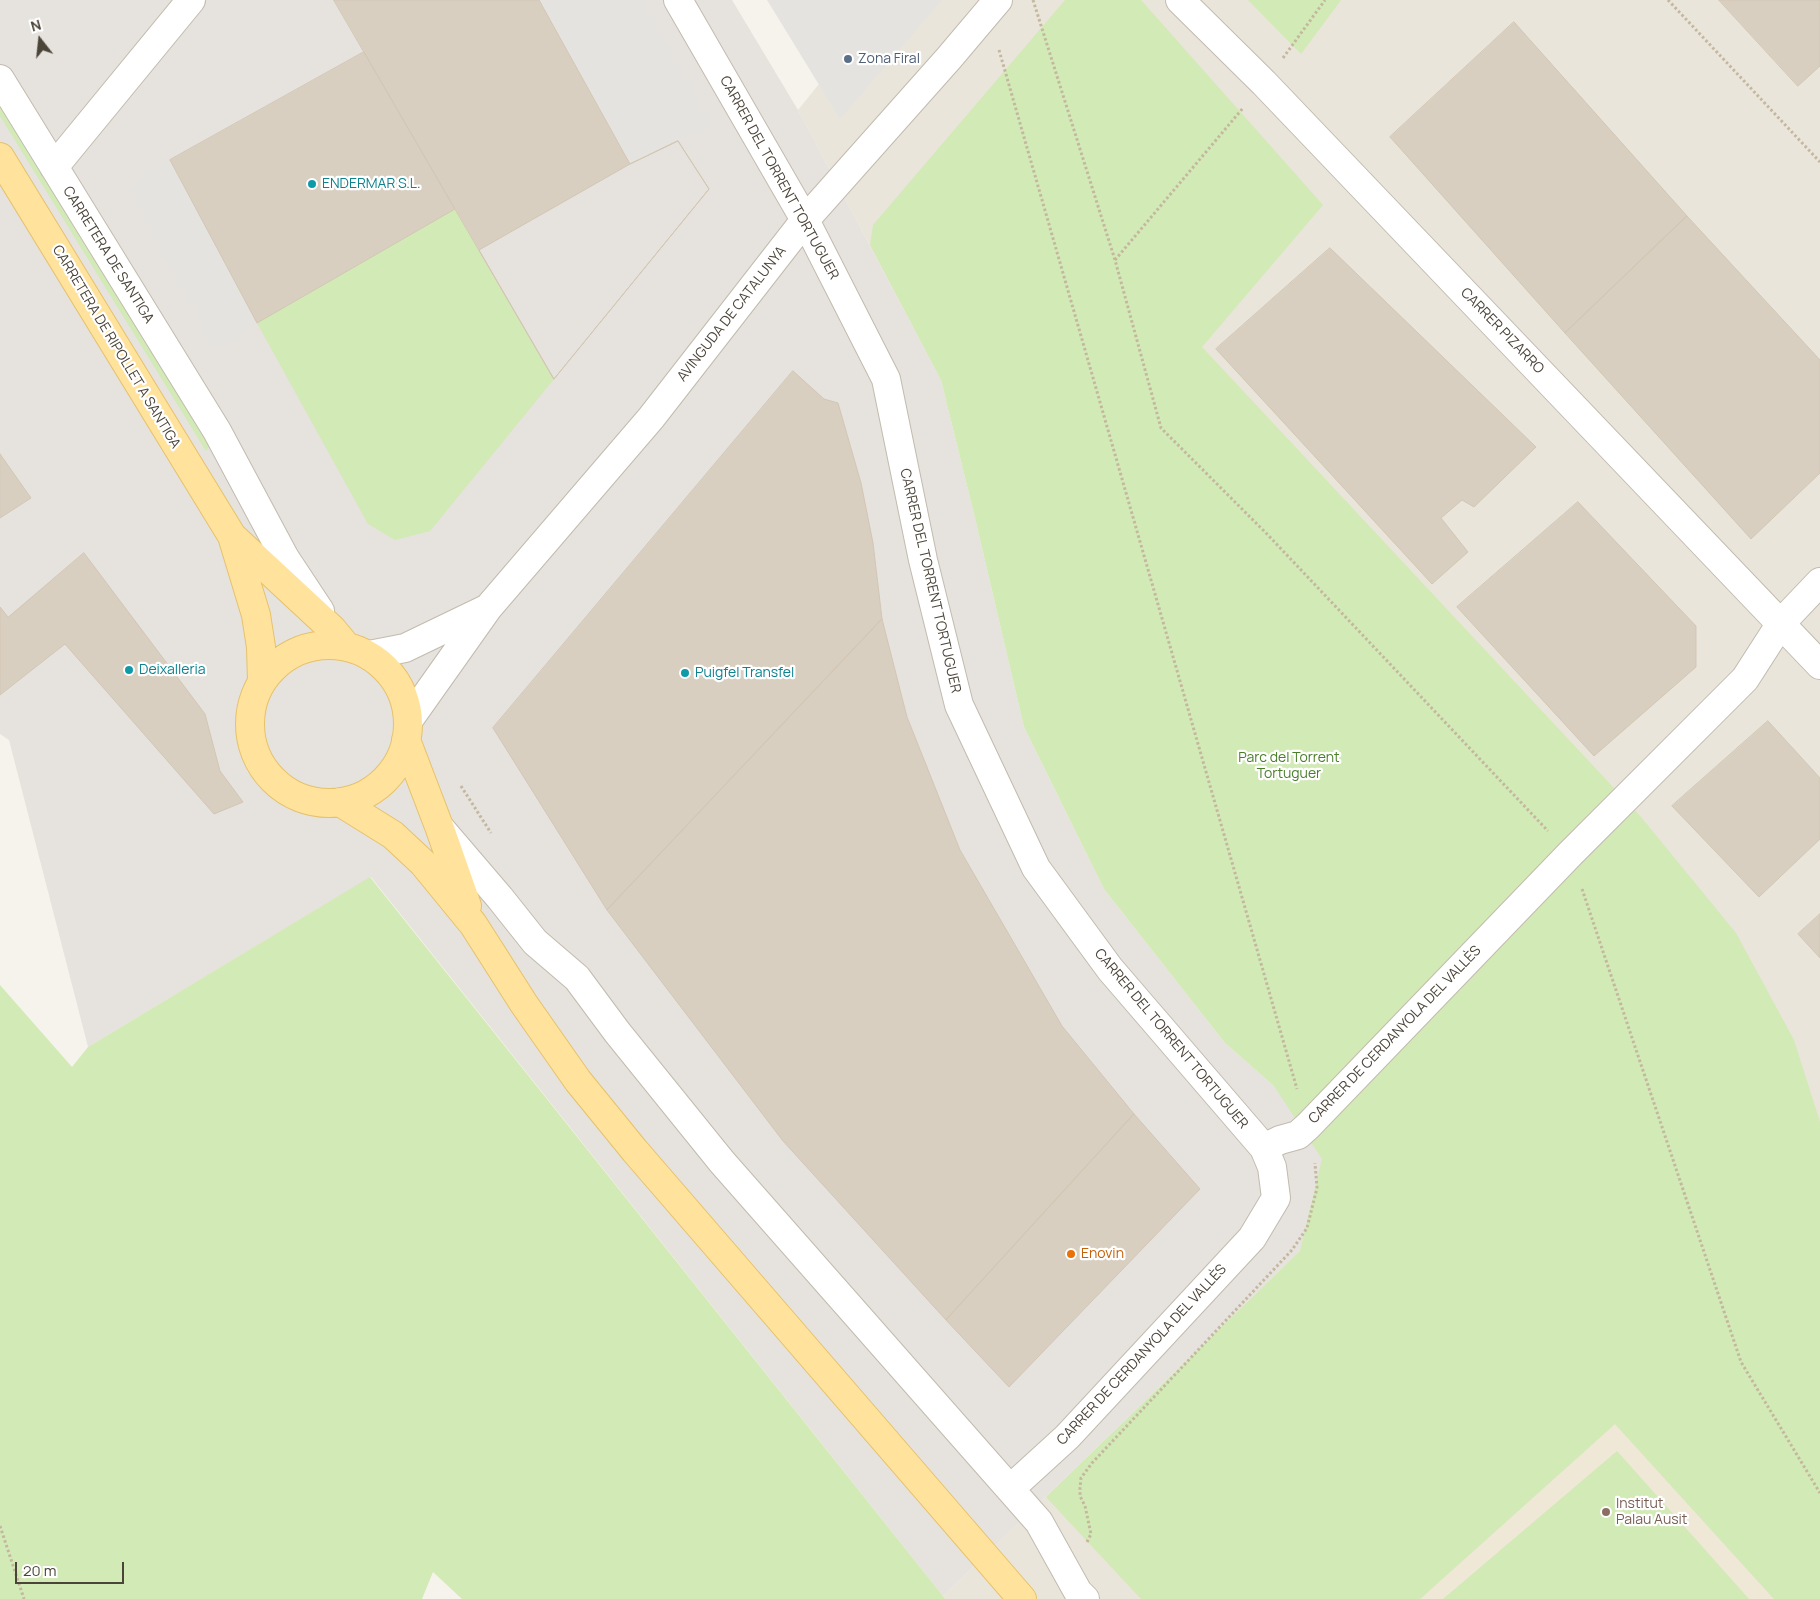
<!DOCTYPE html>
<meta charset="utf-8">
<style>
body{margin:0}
#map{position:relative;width:1820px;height:1599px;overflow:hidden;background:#f6f3ec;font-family:Manrope,sans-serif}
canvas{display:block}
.north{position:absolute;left:15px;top:15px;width:50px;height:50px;-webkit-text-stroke:4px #fff;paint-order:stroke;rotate:344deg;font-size:14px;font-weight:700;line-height:20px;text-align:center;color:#4b4439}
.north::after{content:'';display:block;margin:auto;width:18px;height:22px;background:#4b4439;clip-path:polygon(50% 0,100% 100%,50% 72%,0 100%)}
.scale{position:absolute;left:15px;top:1562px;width:109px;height:22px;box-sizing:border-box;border:2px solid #4b4439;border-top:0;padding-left:6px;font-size:15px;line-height:18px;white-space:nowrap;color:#4b4439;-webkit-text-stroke:4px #fff;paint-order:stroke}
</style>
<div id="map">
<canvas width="1820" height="1599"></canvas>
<div class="north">N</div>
<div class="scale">20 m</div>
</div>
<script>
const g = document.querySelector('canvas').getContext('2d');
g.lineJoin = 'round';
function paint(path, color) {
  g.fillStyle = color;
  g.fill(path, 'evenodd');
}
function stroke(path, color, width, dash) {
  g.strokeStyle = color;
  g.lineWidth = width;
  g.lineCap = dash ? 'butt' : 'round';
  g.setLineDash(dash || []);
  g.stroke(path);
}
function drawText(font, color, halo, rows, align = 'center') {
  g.font = font + ' Manrope,sans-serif';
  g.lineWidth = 4.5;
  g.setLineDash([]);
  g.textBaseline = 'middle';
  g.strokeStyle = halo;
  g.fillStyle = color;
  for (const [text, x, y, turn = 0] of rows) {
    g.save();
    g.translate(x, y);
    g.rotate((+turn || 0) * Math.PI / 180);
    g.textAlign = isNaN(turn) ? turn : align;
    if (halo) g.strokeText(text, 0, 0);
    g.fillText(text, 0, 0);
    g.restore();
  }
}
paint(new Path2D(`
 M887,0h933v1599h-875l-2,-3 357,-345 -26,-165 -333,-706 -143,-270z`), '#eae5da');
paint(new Path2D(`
 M0,0h732l66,110 143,270 34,138 49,209 80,162 121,154 49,43 48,73 -22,92 -357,345 -572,-719 -283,170 -79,-307 -9,-6z`), '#e6e2dd');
paint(new Path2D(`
 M1615,1424l159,175h-354z`), '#efe8d6');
paint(new Path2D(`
 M1065,0h76l182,205 -121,142 439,470 95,116 58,107 26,82v477h-46l-159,-175 -195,175h-279l-95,-102 254,-246 22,-92 -48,-73 -49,-43 -121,-154 -80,-162 -49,-209 -34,-138 -71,-135 3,-20z
 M1248,0h93l-40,54z
 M0,104l83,138 130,200 -7,9 -206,-335z
 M455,209l99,170 -124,152 -35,9 -27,-16 -111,-201z
 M370,877l573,719 2,3h-483l-29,-27 -11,27h-422v-614l72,82 16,-20z
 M1617,1451l132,148h-306z`), '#d2eab5');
paint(new Path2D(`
 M539,0h102l71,123 -34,18 -48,23z
 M767,0h175l-102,119z
 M170,160l87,163 -42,28 -87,-163z`), '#e5e3e0');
const building = new Path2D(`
 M334,0h205l91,164 48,-23 31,48 -155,190z
 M1719,0h101v66l-22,20z
 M1514,22l173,194 -122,117 -175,-196z
 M364,52l91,157 -198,114 -87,-163z
 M678,141l31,48 -155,190 -75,-129 151,-86z
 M1687,216l133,144v113l-69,66 -186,-206z
 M1330,248l206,199 -62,60 -12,-7 -21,18 27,34 -36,32 -216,-235z
 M793,371l31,28 14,4 23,80 12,60 9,76 -275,291 -114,-182z
 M0,454l31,44 -31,20z
 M1578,502l118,124v41l-102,89 -137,-149z
 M84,553l121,161 15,57 23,31 -29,12 -149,-170 -65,51v-88l8,10z
 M882,619l25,98 53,133 102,176 72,88 -188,206 -163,-179 -176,-231z
 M1768,721l52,57v61l-61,58 -87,-91z
 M1820,914v44l-22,-24z
 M1134,1114l66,75 -191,198 -63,-67z`);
paint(building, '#d8cfc1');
stroke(building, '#d3c7b4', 1);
const minor = new Path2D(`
 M678,0l127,220 81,159 37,181 36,145 77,163 74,101 154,179 8,19 4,31 -24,40 -185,199 -57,52
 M1180,0l84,83 556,582
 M0,79l217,352 68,127 35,53
 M54,167l137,-167
 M369,655l36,-7 81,-39
 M408,721l80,-113 163,-190 154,-198 144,-162 49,-58
 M441,829l59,69 35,44 42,36 40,54 105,130 317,360 39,70 7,7
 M1264,1148l16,-8 18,-5 10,-9 262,-272 175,-175 36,-56 39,-41`);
const major = new Path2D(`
 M0,157l232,379 24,79 5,32 1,34
 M233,537l99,92 15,18
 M250 724a79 79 0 1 1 158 0a79 79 0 1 1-158 0Z
 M406,740l34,89 27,77
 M340,802l53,33 30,28 50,61 51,80 54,77 57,70 387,448`);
stroke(minor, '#c2bbae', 30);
stroke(major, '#e6c16a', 30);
stroke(new Path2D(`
 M1033,0l82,260 46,168 106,106 281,297
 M1668,0l152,162
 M999,50l298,1039
 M1283,58l42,-58
 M1115,260l128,-152
 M461,786l30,47
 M1582,889l159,473 79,131
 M0,1526l24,73
 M1087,1542l4,-8 -6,-28 -5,-10v-8l1,-10 11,-15 200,-213 15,-22 10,-40 -2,-25`), '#c4b79f', 3, [2.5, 2.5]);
stroke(minor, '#fff', 28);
stroke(major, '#ffe39c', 28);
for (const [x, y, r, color] of [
 [848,59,5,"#5c6f8a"],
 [312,184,5,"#0f9aa8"],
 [129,670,5,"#0f9aa8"],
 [685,673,5,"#0f9aa8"],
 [1071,1254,5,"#e8710a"],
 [1606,1512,5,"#8d6e63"]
]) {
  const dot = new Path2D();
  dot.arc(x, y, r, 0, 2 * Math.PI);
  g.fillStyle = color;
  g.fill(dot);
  stroke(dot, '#fff', 2);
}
drawText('14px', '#4e5e75', '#fff', [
 ["Zona Firal",858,59]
], 'left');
drawText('14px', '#4b4439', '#fff', [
 ["CARRER DEL TORRENT TORTUGUER",779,178,61],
 ["CARRETERA DE SANTIGA",108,255,58],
 ["AVINGUDA DE CATALUNYA",732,314,-52],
 ["CARRER PIZARRO",1502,331,46],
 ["CARRETERA DE RIPOLLET A SANTIGA",116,347,59],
 ["CARRER DEL TORRENT TORTUGUER",930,581,77],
 ["CARRER DE CERDANYOLA DEL VALLÈS",1395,1035,-46],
 ["CARRER DEL TORRENT TORTUGUER",1171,1039,50],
 ["CARRER DE CERDANYOLA DEL VALLÈS",1142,1355,-47]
]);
drawText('14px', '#0d838f', '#fff', [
 ["ENDERMAR S.L.",322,184],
 ["Deixalleria",139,670],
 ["Puigfel Transfel",695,673]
], 'left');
drawText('14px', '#4a7f2a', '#fff', [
 ["Parc del Torrent",1289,758],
 ["Tortuguer",1289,774]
]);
drawText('14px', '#c56008', '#fff', [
 ["Enovin",1081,1254]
], 'left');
drawText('14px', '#785e54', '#fff', [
 ["Institut",1616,1504],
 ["Palau Ausit",1616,1520]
], 'left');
</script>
